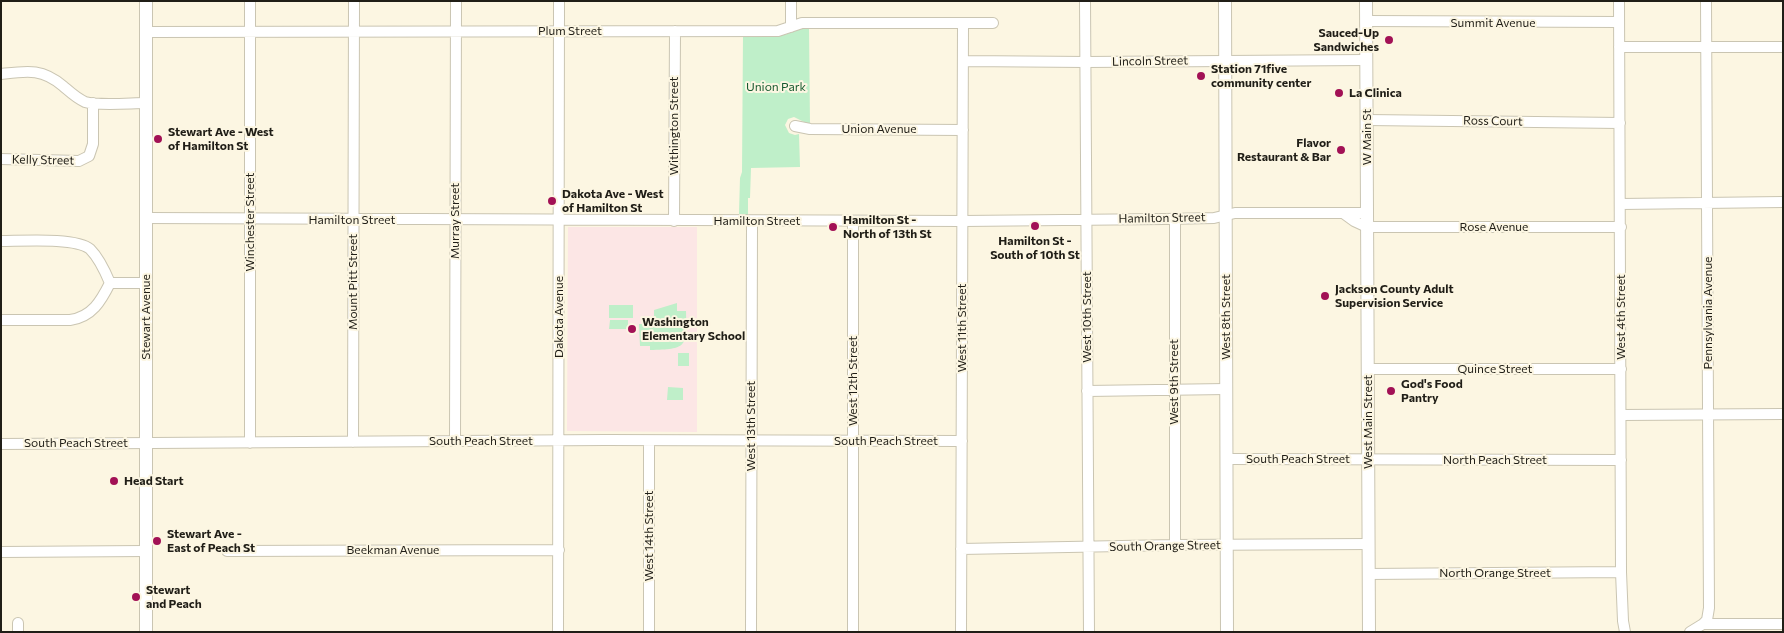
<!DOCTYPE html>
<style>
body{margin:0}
#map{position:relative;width:1784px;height:633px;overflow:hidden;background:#fcf6e2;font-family:Commissioner,sans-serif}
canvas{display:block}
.frame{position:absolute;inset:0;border:2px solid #201e17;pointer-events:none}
</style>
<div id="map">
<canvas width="1784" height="633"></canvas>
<div class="frame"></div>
</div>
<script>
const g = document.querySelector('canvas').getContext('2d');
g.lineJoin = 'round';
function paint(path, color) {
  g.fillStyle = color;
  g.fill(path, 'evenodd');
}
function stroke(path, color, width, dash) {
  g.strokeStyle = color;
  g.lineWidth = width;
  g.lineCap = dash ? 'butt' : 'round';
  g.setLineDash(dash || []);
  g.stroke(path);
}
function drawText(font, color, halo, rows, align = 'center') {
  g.font = font + ' Commissioner,sans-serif';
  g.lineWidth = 4;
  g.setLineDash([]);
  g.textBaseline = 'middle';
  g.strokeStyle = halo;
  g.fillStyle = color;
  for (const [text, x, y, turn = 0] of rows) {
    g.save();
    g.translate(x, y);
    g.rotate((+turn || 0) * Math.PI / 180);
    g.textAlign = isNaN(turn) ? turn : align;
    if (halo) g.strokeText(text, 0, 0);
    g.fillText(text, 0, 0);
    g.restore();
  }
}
paint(new Path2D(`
 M568,227h129v205l-130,-1z`), '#fce6e5');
paint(new Path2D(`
 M809,26l1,99 -16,-8 -6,2 -3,6 4,8 6,2 4,-1 1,33 -49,1 -1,30h-2v17l-9,-1 1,-36 2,-6 1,-137h41z
 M677,303v8h9c1,37 1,38 -36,39v-4h-10l-1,-22h15v-14z
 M609,305h24v13h-24z
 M610,320h18v9h-19z
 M678,353h11v13h-11z
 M668,387l15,1v12h-16z`), '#bfefc9');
const minor = new Path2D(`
 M250,1v442
 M791,1v26
 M1085,1l4,631
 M1619,1l2,571 2,49 2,11
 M1366,21l253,1
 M146,32l632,-1 24,-8h191
 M1619,47h164
 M964,61l122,1 280,-2
 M1,74c26,-3 41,-6 62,12 7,6 13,12 22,16 13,4 46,1 61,1
 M1367,120l253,3
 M795,126l15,3 153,1
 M1,159l78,2 10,-5 4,-12v-41
 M1621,204l162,-2
 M1343,213l11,8 13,6h254
 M146,218l817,3 202,-2 49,-1 21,-5h132
 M1175,219v326
 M674,221l1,-190
 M1,241c20,0 75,-4 89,8 9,9 15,22 20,34
 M110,283h36
 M1,320h69c22,-3 31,-19 40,-37
 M1368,369h253
 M1087,391l139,-2
 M1621,415l162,-1
 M455,441l1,-440
 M649,441v191
 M353,442l1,-441
 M1,444l604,-4 357,1
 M1227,459l394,1
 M961,549l214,-4 194,-1
 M227,551l332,-1
 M1,552l145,-1
 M1368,574l253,-2
 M1703,624l4,-4 2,-12 -3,-607
 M18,632v-9
 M558,632l1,-631
 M751,632l1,-411
 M853,632v-411
 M961,632l2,-608
 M1690,632l13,-8h80`);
const major = new Path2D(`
 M146,1v631
 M1225,1l2,631
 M1366,1l3,631`);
stroke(minor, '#cac5b2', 12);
stroke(major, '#cac5b2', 14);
stroke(minor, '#fff', 10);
stroke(major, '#fff', 12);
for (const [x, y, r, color] of [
 [1389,40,5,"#a21155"],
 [1201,76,5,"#a21155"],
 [1339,93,5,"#a21155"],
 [158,139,5,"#a21155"],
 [1341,150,5,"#a21155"],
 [552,201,5,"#a21155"],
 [1035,226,5,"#a21155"],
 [833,227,5,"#a21155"],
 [1325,296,5,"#a21155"],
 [632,329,5,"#a21155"],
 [1391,391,5,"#a21155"],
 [114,481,5,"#a21155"],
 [157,541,5,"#a21155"],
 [136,597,5,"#a21155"]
]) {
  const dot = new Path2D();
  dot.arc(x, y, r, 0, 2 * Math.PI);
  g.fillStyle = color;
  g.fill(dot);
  stroke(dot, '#fcf6e2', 2);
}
drawText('12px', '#201e17', '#fcf6e2', [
 ["Summit Avenue",1493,23],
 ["Plum Street",570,31],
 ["Lincoln Street",1150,61,-1],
 ["Ross Court",1493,121,1],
 ["Withington Street",674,126,-90],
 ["Union Avenue",879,129],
 ["W Main St",1367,137,-90],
 ["Kelly Street",43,160,1],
 ["Hamilton Street",1162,218,-1],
 ["Hamilton Street",352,220],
 ["Murray Street",455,221,-90],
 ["Hamilton Street",757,221],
 ["Winchester Street",250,222,-90],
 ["Rose Avenue",1494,227],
 ["Mount Pitt Street",353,282,-90],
 ["Pennsylvania Avenue",1708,313,-90],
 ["Stewart Avenue",146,317,-90],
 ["Dakota Avenue",559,317,-90],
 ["West 10th Street",1087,317,-90],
 ["West 8th Street",1226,317,-90],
 ["West 4th Street",1621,317,-90],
 ["West 11th Street",962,328,-90],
 ["Quince Street",1495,369],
 ["West 12th Street",853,381,-90],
 ["West 9th Street",1174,382,-90],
 ["West Main Street",1368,422,-90],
 ["West 13th Street",751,426,-90],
 ["South Peach Street",481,441],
 ["South Peach Street",886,441],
 ["South Peach Street",76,443],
 ["South Peach Street",1298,459],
 ["North Peach Street",1495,460],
 ["West 14th Street",649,536,-90],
 ["South Orange Street",1165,546,-1],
 ["Beekman Avenue",393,550],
 ["North Orange Street",1495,573]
]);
drawText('bold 12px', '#201e17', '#fcf6e2', [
 ["Sauced-Up",1379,33,"right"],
 ["Sandwiches",1379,47,"right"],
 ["Station 71five",1211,69],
 ["community center",1211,83],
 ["La Clinica",1349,93],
 ["Stewart Ave - West",168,132],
 ["of Hamilton St",168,146],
 ["Flavor",1331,143,"right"],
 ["Restaurant & Bar",1331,157,"right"],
 ["Dakota Ave - West",562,194],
 ["of Hamilton St",562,208],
 ["Hamilton St -",843,220],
 ["North of 13th St",843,234],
 ["Hamilton St -",1035,241,"center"],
 ["South of 10th St",1035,255,"center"],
 ["Jackson County Adult",1335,289],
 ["Supervision Service",1335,303],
 ["Washington",642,322],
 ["Elementary School",642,336],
 ["God's Food",1401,384],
 ["Pantry",1401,398],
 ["Head Start",124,481],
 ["Stewart Ave -",167,534],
 ["East of Peach St",167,548],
 ["Stewart",146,590],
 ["and Peach",146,604]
], 'left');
drawText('12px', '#15592e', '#fcf6e2', [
 ["Union Park",776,87]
]);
</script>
